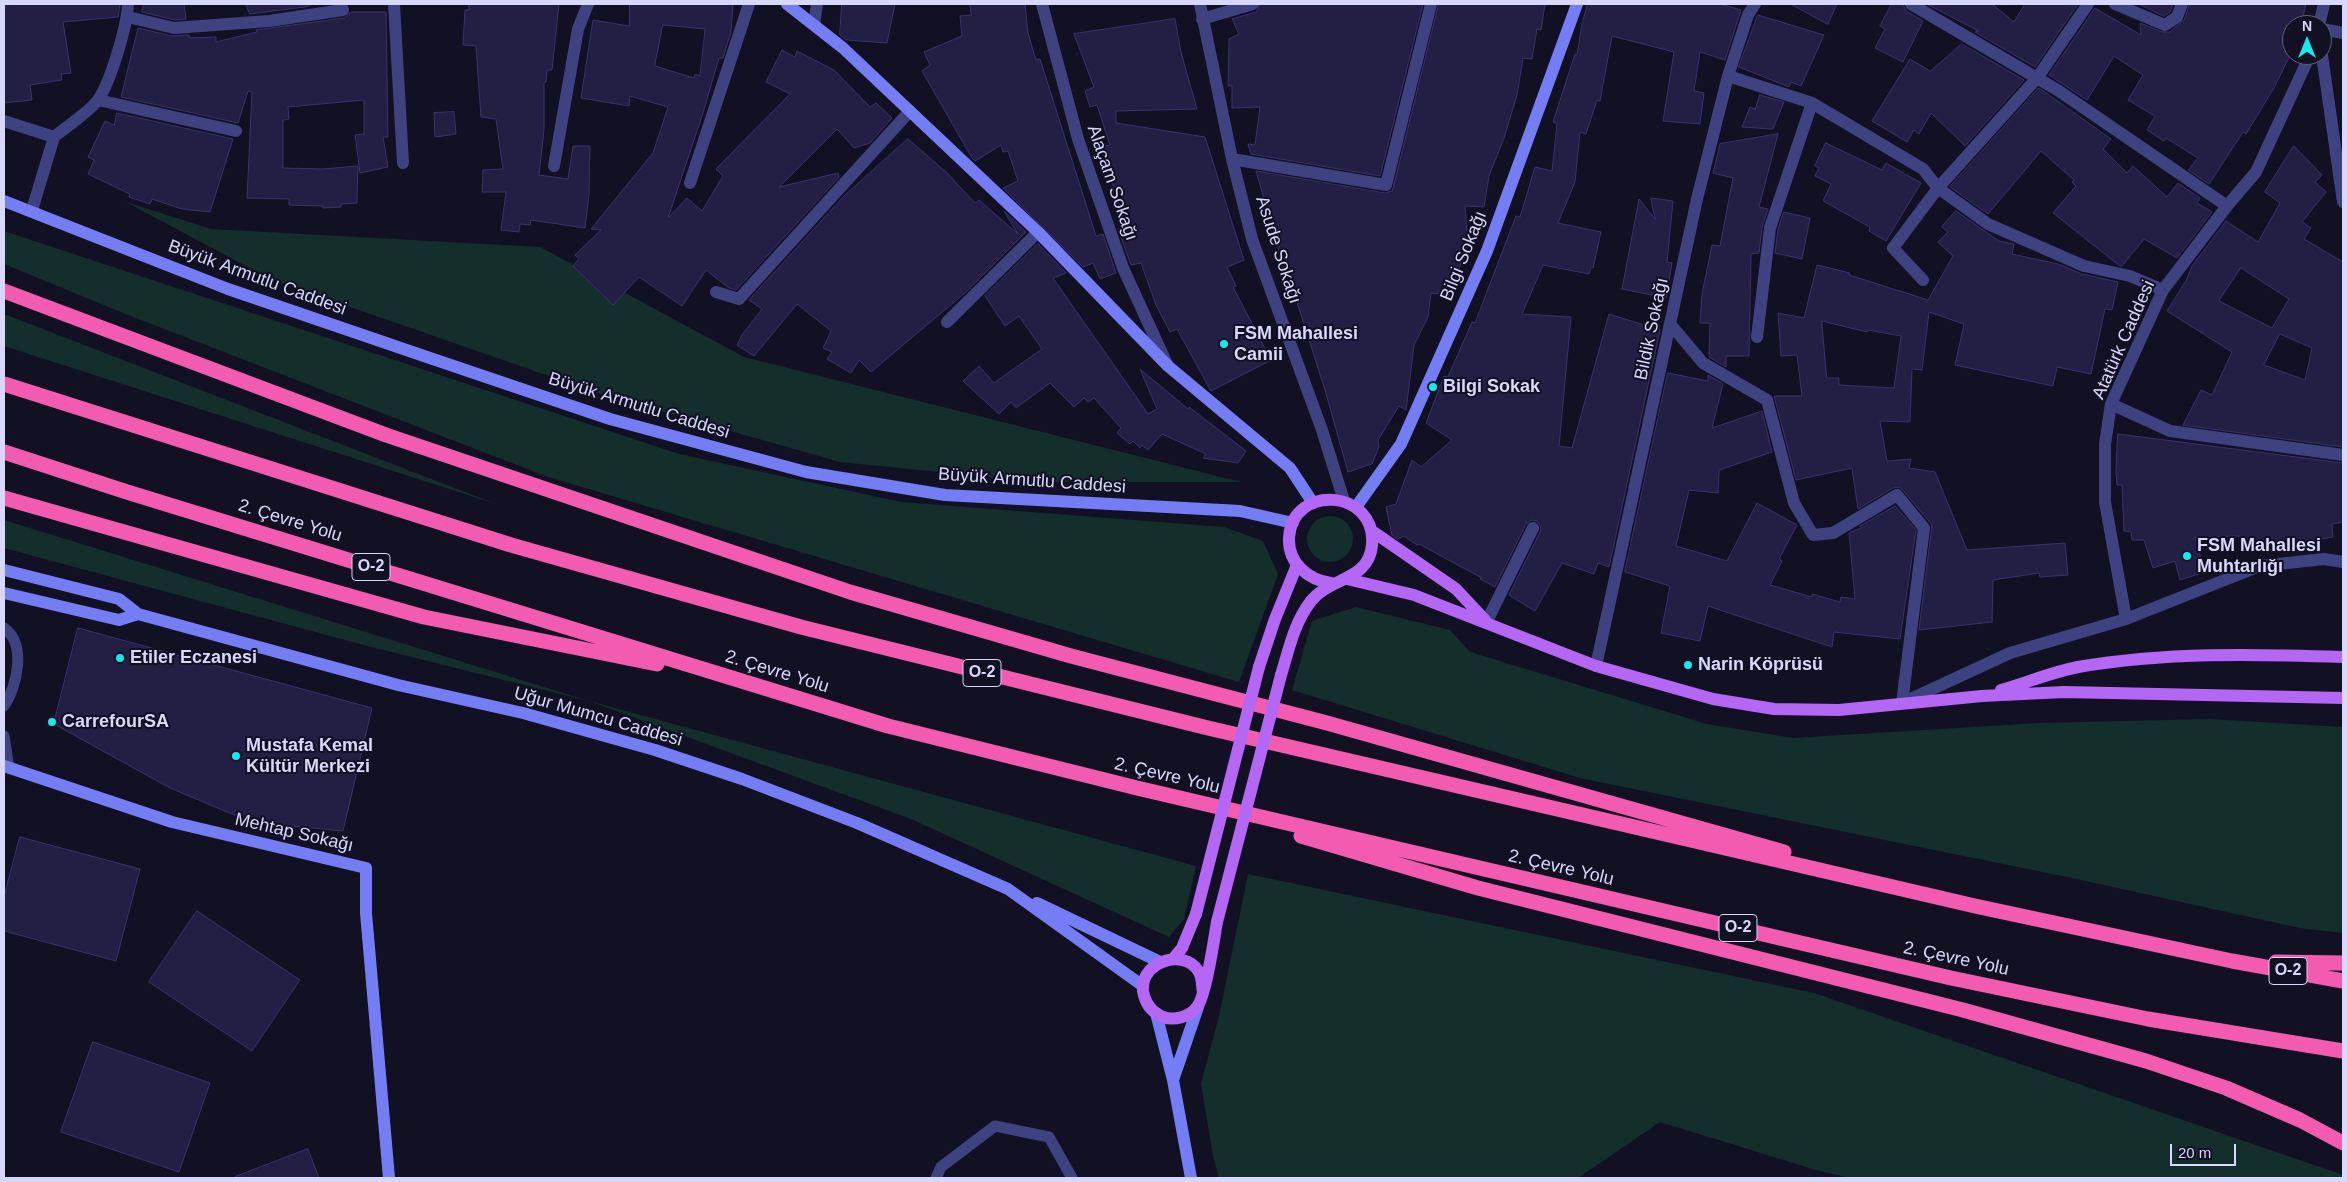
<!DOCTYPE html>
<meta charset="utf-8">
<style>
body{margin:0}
#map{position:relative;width:2347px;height:1182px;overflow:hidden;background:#121124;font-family:Helvetica,sans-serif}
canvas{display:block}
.frame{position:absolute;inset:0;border:5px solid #d8d7fc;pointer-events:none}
.north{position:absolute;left:2282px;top:15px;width:50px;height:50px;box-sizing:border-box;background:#121124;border:1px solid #61607a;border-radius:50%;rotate:0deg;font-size:14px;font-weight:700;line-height:20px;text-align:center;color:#d8d7fc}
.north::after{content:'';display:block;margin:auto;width:18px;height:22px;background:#12eaed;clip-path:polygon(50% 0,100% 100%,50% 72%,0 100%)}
.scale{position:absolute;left:2170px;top:1144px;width:66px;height:22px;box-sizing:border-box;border:2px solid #d8d7fc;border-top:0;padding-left:6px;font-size:15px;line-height:18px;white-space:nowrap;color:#d8d7fc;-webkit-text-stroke:4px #121124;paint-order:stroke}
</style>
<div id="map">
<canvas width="2347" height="1182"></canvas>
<div class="frame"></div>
<div class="north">N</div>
<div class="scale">20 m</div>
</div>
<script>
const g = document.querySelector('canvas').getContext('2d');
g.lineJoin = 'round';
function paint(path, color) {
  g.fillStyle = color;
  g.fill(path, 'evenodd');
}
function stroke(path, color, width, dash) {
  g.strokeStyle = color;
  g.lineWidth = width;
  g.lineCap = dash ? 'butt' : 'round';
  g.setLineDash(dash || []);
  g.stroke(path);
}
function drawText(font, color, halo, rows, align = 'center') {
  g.font = font + ' Helvetica,sans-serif';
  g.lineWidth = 4;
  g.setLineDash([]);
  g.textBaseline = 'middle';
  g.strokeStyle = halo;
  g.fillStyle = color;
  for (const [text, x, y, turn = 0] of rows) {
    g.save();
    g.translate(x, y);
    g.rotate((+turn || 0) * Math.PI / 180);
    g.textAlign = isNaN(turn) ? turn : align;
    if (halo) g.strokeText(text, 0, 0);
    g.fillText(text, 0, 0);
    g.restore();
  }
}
paint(new Path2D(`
 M126,202l85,27 329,18 204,110 497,125h-201l-200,-20 -233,-66 -335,-116z
 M4,231l675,223 222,48 323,25 39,14 15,33 -39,108 -691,-205 -420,-162 -124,-51z
 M4,314l492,190 -492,-158z
 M1307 539a23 23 0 1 1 46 0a23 23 0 1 1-46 0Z
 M4,520l585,181 607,165 -12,53 -15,18 -258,-118 -322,-118 -218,-54 -367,-99z
 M1356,607l94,23 20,22 237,72 86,14 246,-15 171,-4 133,8v206l-43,-5 -228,-50 -492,-100 -288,-88 20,-69z
 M1248,874l566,119 529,182v3h-493l-34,-8 -156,-48 -82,56h-359l-6,-22 -12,-72 18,-68z`), '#142e2b');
const building = new Path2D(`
 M4,4h116l-2,13 -55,5 8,51 -10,1 1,6 -32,5 2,15 -28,3z
 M144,4h40l2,15 -11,1 -33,-8z
 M246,4h67l-8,3 -55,7z
 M469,4h90l-7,66h-5l-1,12h-2v48l-5,45 29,4 5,-33h17l-1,48 -4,34 -54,-8 -1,5 -10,-1 -1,8 -18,-2 5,-38h-24l1,-22 20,-1 -7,-50 -15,-2 -5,-71 -13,-1 2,-35h4z
 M630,4h103l-2,28 -8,26h-4l-17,58 -34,102 19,-20 15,13 21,-35 -7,-7 74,-75 -24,-12 16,-32 13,7 2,-6 37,19 36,37 6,-4 16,15 -22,25 -16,5 -17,-19 -58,58 59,-14 1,4 -103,113 -7,-2 -23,-18 -24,36 -43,-29 -26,28 -40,-39 6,-7 -4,-4 26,-25 -10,-1 62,-76 15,-46 -38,-11 -1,10 -48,-8 12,-78 36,6zM663,25l42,4 -5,47 -5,-2 -1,4 -39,-12z
 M842,4h53l-8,39 -41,-3 -6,-5z
 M970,4h55l3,29 8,27 4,-1 56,177 7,-2 13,39 -16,6 -7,-16 -10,4 -80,-79 15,-7 -10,-30 -5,1 -2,-7 -26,16 -3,-3 -50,-87 8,-6 -6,-13 38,-16 -2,-20 11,-1z
 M1261,4h162l-43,172 -129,-22 -3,-10 7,1 5,-38 -28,1v-22h-4l1,-47 10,-5 -7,-15 24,-7z
 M1439,4h106l-4,26 -4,-1 -5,30 -9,-1 -6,37 -13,43 -15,38 -5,31 -19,-1 3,37 -18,52 -19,-2 -3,24 -14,28 -8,65 -7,-4 -21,34 1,7 -7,17 -24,8 -23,-82 -37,-116 -2,1 -30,-104 129,22 7,-2z
 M1588,4h132l21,6 -16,50 -25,-8 -6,39 10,2 -4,31 -37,-3 11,-69 -62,-16 -12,65 -3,-1 -11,34 -6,-2 -5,50 -17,41 43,9 -8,36 -2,-1 -2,7 -46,-9 -21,49 49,3 -12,129 13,2 37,-134 51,16 -51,237 -11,-4 -4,11 -32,-11 -27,48 -26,-16 31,-63 1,-5 -4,-6 -5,-1 -6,4 -31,63 -15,-8 2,-1 -63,-34 -2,1 -13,-9 -7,3 -5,-4 -6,-28 10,-3 16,-44 9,7 31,-27 -26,-17 18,-47 4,1 24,-55 3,1 41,-107 4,1 15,-50 17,4 5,-47 -4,-2 22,-68 2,1 5,-31z
 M1791,4h46l-9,20z
 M1892,4h11l3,7 17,10 -20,41 -28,-14 10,-19 -5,-3z
 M1927,4h65l22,18 11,-18h53l-43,63 -60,-35 3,-1z
 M2139,4h34l-3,8 -6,4z
 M2190,4h116l-5,21h-9v26l-17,35 -29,48 -3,-2 -34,52 -21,-14 10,-12 -32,-20 -2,3 -17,-11 8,-14 -27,-16 15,-25 -29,-19 -27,44 -38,-25 46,-67 46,27 -1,-12 22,9h8l14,-12z
 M351,12h35l2,125h-5l5,30 -28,6 -5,-38 9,-1v-34l-76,7 1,12 -6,1v48l40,1 35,-3 -1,37 -16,1v3l-18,1v-2l-34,-1v-6l-42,-1 5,-106 -4,-1 -10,32 -117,-26 17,-69 34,8 17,-1v3l27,-1v5l41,-10 -1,-2 88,-12z
 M1758,15l66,20 -23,51 -10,-4 -2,5 -50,-20z
 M1175,19l6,33 16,57 -81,2v12l89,14 39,123 -17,7 9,19 -3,1 38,73 -60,31 -34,-62 -7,3 -14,-27 -15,-42 -10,2 -13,-36 7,-2 -16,-55 4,-2 -8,-24 5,-1 -13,-40 -7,2 -5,-16 9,-4 -20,-53z
 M1962,44l62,36 -59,66 -34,-33 -12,21 -5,-4 -7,12 -35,-21 38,-62 20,12z
 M2039,88l72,51 -8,10 24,24 6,-7 34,31 11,-14 22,15 -3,5 15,9 -35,46 -33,-19 -22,27h-2l-67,-53 23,-27 -4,-4 2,-2 -33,-29 -53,63 -38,-27z
 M1760,95l24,7 -11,27 -31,-2 8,-20 5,2z
 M454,112l2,22 -21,3 -1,-24z
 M117,113l116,26 -23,73 -28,-3 -30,-10 -2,5 -21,-7 1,-3 -42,-20 6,-14 -6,-3 17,-36 9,4z
 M1778,134l-19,73 9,2 -6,18 -3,26 -8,1 -2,102h-23v11l-17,-10 1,-34h-10l2,-29 10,-49 8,1 13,-68 -20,-5 7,-29z
 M908,139l38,33 29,31 4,-3 39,34 -14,-23 22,21 -60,60 -95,80 -12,-12 -8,13 -24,-14 5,-7 -9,-4 8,-17 -34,-27 -43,52 -17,-11 5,-10 20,-26 -13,-9 95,-104z
 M1826,143l56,27 4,-7 35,20 -35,58 -17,-10 1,-4 -47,-26 8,-17 -16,-8 4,-8 -4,-2z
 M2294,146l28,29 -7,7 11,10 -24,30 9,6 -7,11 39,23v185l-160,-22 18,-35 11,5 20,-43 -65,-41 20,-32 5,-13 34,-45 32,21 22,-39 -15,-11zM2241,268l48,31 -17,29 -53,-27zM2280,334l32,14 -7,32 -41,-15z
 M1651,198l22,3 -6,61 5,1 -6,35 -44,-9 17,-90 16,20z
 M1956,211l43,30 15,3 -2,10 46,10 24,10 36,8 -6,28 -7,-1 -14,65 -34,-7 -4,19 -98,-21 9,-41 -35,-12 -7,58 -10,-1 -2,53 -30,-1 7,40 24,-2 -2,9 26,4 32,78 98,-7 3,32 -28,2 -1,-4 -46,7 -1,42 -73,8 13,-105 -32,-38 -7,1 -35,21 -6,-41 -56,12 -22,-84h28l-5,-41 -16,1 -3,-43 26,5 13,-53 33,8 -1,2 79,25 25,-44 -15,-14 10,-10 -6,-5zM1822,321l45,11 1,-2 33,6 -7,52 -55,-3v-7h-12z
 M1784,212l26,6 -8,41 -27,-6 3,-23z
 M1038,244l28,29 -13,5 95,136 9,-5 -17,-40 48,40 1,-2 57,44 -8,12 -35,-5 3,-4 -44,-20 -14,16 -6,-5 -2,3 -7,-7 -3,3 -13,-11 4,-5 -27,-30 -6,4 -4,-4 -10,9 -24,-24 -34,25 -5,-6 -12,12 -36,-33 16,-15 15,17 48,-34 -23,-33 -14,10 -20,-30z
 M1668,373l40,8v-6l15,9 -11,44 50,-17 10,41 -53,18 -1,23 -29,-3 -13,56 51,15 30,-58 40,22 -18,34 3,2 -12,24 42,12v-3l28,8 1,-5 14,2 -6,-66 12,-5 -1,-2 35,-20 21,24 -16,109 -66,-7 -2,15 -124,-41 -8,35 -39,-8 9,-47 -45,-14z
 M2118,434l225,29v59l-11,2 1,13 -42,7 -51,-3v-5l-45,1 10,35 -25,8 -5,-19 -22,7 -9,-28h-12l-1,-8 -7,-1 -2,-46h-5l-1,-13z
 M78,628l294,80 -29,123 -92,-9 -81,-34 -116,-64z
 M20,837l120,32 -24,92 -112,-30v-34z
 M197,911l103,69 -48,71 -103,-69z
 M93,1042l117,41 -31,89 -118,-40z
 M308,1149l11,29h-84v-1z`);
paint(building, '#231e44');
stroke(building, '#39326e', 1);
stroke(new Path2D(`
 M4,628c23,16 13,59 0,78
 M4,736l5,32
 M936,1178l5,-11 54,-41 54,11 23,41`), '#3f4280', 11);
stroke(new Path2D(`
 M394,4l9,159
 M1042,4l36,135 45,129 44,96
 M1200,4l32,155 20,80 70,191 22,71
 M1911,4l148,87 168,115
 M2115,4l50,21 12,-8 5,-13
 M128,17l46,11 95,-7 74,-11 -3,-6
 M1202,19l51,-15
 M814,25l3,-21
 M2319,25l5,-21
 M2322,29l21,4
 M2322,55l21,147
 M1728,76l84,27 111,66 15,19 50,36 96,42 46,10 33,14
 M98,100l138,31
 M4,121l50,16 -22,73
 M54,137c12,-10 35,-25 44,-37 13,-19 29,-74 30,-96
 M1232,159l154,26 45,-181
 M554,166l24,-137 10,-25
 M690,183l59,-179
 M1923,280l-30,-32 45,-60 99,-110 51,-74
 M716,292l23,7 171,-188
 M947,322l91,-90
 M1671,325l32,38 64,37 27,103 19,32 20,-2 64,-38 27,33 -22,175
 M1757,337l13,-109 42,-125
 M2111,404l59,27 173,24
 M2126,619l-21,-117v-58l6,-40 52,-114 64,-84 29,-34 54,-117
 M1487,621l46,-93
 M1596,666l101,-467 31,-123 20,-61 7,-11
 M1902,703l108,-50 116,-34 134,-53 64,-7 19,3`), '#3f4280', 12);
stroke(new Path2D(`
 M787,4l56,44 195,184 130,134 122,102 23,35
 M4,201l224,88 196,67 186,63 196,53 139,23 295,16 53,12
 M1356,507l45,-63 86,-193 90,-247
 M4,570l115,29 19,15
 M4,593l115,27 19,-6 260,71 125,28 132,37 87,29 115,44 151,66 135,97
 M4,766l168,56 194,46v45l23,265
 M1037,903l123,59
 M1156,1013l17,67 18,98
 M1173,1080l25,-73`), '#757df5', 12);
stroke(new Path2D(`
 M1372,531l84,58 29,31
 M1347,579l67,16 182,71 117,33 61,10 65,1 143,-14 82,-4 279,6
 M1259,667l16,-48 22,-54
 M1281,675c8,-26 13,-52 30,-74 19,-24 58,-20 61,-56 5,-56 -80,-62 -83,-7 -1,25 19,42 42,45
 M2001,690c25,-7 51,-18 77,-23 87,-15 177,-13 265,-10
 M1173,959l9,-11 14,-34
 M1203,992c-1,-4 -1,-10 -2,-15 -10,-31 -61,-18 -58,14 2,12 8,21 20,26 11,4 27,0 34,-10 9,-11 17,-68 20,-85`), '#b367f4', 12);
stroke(new Path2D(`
 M4,291l382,144 464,157 221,64 256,67 457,129
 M4,384l507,161 290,82 407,101 767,178 257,55 111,20
 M4,452l123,40 761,234 249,62 814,190 197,41 195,32
 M4,498l420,119 233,47
 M1301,836l177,52 485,122 183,51 80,27 74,32 43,23
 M2276,962l67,1`), '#f35bb1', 15);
stroke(new Path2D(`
 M1196,914l63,-247
 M1217,922l64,-247`), '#b367f4', 12);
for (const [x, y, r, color] of [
 [1224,344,5,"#12eaed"],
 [1433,387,5,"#12eaed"],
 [2187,556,5,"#12eaed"],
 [120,658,5,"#12eaed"],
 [1688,665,5,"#12eaed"],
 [52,722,5,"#12eaed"],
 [236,756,5,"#12eaed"]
]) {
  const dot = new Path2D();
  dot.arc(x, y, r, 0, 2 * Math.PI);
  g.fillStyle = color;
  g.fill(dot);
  stroke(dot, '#121124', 2);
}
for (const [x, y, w] of [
 [371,567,38],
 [982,673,38],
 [1738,928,38],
 [2288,971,38]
]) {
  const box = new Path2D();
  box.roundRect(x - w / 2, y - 13.5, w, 27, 4);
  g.fillStyle = '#121124';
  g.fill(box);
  stroke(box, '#d8d7fc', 1);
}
drawText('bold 16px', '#d8d7fc', null, [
 ["O-2",371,567],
 ["O-2",982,673],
 ["O-2",1738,928],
 ["O-2",2288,971]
]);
drawText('18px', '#d8d7fc', '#121124', [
 ["Alaçam Sokağı",1112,183,71],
 ["Asude Sokağı",1278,250,72],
 ["Bilgi Sokağı",1464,256,-68],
 ["Büyük Armutlu Caddesi",257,278,20],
 ["Bildik Sokağı",1652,329,-78],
 ["Atatürk Caddesi",2124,340,-66],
 ["Büyük Armutlu Caddesi",639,406,17],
 ["Büyük Armutlu Caddesi",1032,481,4],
 ["2. Çevre Yolu",290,521,17],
 ["2. Çevre Yolu",777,672,17],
 ["Uğur Mumcu Caddesi",598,717,16],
 ["2. Çevre Yolu",1167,776,13],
 ["Mehtap Sokağı",294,833,13],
 ["2. Çevre Yolu",1561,868,13],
 ["2. Çevre Yolu",1956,959,12]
]);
drawText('bold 18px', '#d8d7fc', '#121124', [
 ["FSM Mahallesi",1234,334],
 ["Camii",1234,355],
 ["Bilgi Sokak",1443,387],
 ["FSM Mahallesi",2197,546],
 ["Muhtarlığı",2197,567],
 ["Etiler Eczanesi",130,658],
 ["Narin Köprüsü",1698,665],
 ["CarrefourSA",62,722],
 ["Mustafa Kemal",246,746],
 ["Kültür Merkezi",246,767]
], 'left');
</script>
